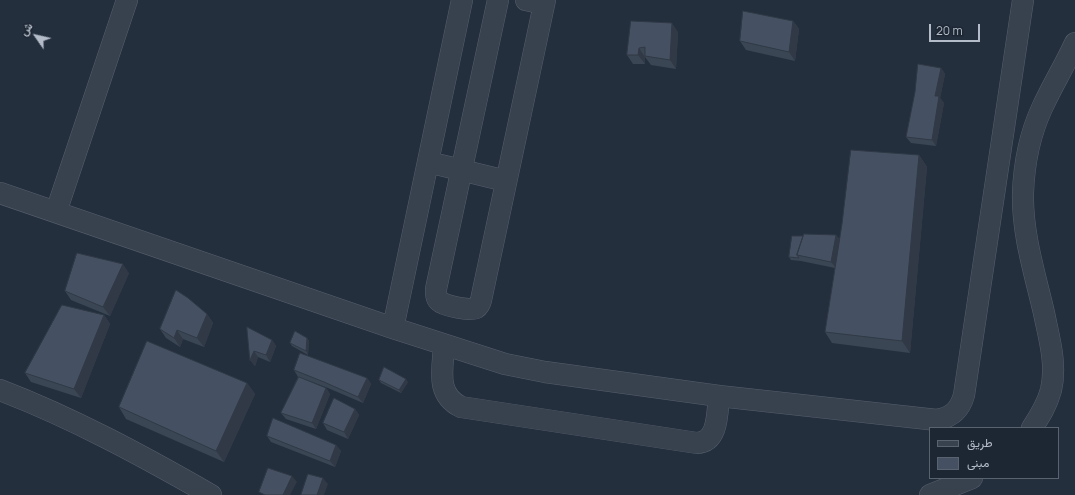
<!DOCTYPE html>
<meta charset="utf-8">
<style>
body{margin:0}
#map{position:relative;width:1075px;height:495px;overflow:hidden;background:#242f3e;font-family:Manrope,Vazirmatn,sans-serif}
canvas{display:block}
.legend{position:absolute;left:929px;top:427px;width:130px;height:52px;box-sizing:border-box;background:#1d2633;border:1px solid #59626f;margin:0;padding:5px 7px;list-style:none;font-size:12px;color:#b4bcc9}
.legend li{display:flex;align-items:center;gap:8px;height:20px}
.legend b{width:20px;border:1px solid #59626f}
.north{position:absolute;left:16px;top:16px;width:40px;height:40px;-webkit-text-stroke:3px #1d2633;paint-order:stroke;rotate:304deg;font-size:11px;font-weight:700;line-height:16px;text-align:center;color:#b4bcc9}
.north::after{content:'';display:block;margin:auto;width:14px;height:18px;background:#b4bcc9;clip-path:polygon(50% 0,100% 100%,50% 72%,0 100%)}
.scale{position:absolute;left:929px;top:24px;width:51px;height:18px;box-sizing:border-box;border:2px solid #b4bcc9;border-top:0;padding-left:5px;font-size:12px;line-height:14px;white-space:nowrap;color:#b4bcc9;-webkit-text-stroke:3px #1d2633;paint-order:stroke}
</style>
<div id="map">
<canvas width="1075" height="495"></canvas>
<ul class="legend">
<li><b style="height:5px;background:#38414e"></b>طريق</li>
<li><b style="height:11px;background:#455162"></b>مبنى</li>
</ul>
<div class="north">ش</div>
<div class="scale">20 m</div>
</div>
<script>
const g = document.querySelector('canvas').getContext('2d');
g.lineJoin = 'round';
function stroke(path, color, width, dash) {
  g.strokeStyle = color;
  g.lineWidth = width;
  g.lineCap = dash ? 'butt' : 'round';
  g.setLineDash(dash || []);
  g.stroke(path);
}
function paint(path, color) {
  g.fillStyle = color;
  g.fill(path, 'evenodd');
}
const minor = new Path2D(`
 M498,0l-62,289c0,5 0,9 3,12 5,5 31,10 37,7 3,-2 4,-4 5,-8l64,-300
 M526,0l18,4
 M428,162l78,19
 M0,193l393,135 112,36 40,8 174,24 218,24c15,-3 23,-10 27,-25l59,-395
 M56,212l71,-212
 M393,328l69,-328
 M444,345c-1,24 -9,49 17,62l236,36c22,-1 20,-31 22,-47
 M0,390c73,28 143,66 211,105
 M1032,428c8,-12 15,-23 19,-38 6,-26 -2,-52 -7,-77 -9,-39 -22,-79 -21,-120 1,-28 7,-59 19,-85 10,-22 23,-43 33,-65
 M930,495l42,-17`);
stroke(minor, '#565f6c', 22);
stroke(minor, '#38414e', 21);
paint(new Path2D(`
 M631,21l47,11 -2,37 -25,-4 -6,-8v7h-12l-6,-9z
 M793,21l6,8 -4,32 -49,-11 -6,-9z
 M941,68l4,6 -5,24 4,5 -8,43 -25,-3 -5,-6z
 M919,155l8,12 -17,186 -78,-10 -7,-11 10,-64 -34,-7 -10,-1 -2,-3 14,-21 33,-1 4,5z
 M129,273l-19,43 -39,-16 -6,-9z
 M207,314l6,9 -9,24 -21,-8 -3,8 -14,-9 -6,-9z
 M104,315l6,9 -29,74 -50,-16 -6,-9z
 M247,327l25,13 4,6 -6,16 -12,-5 -3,9 -5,-6z
 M307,338l2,3 -1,14 -16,-9 -2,-3z
 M294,370l73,8 4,6 -8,19 -35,-15 -23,-9 21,9 4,6 -14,35 -30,-10 -5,-6 17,-36z
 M379,380l29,2 -7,11 -20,-10z
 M247,383l8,11 -31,68 -98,-43 -7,-12z
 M355,409l4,6 -11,24 -21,-9 -4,-7z
 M267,436l69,9 5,6 -6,16 -64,-25z`), '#3b4654');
paint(new Path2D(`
 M793,21l6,8 -4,32 -6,-9z
 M672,23l6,9 -2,37 -6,-9z
 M639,48l6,9v7l-7,-9z
 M941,68l4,6 -5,24 4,5 -8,43 -4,-6 3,-44z
 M919,155l8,12 -17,186 -8,-12z
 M836,235l5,7 -5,26 -5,-6z
 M123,264l6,9 -19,43 -7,-9z
 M207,314l6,9 -9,24 -7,-9z
 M104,315l6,9 -29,74 -7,-9z
 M177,330l6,9 -3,8 -6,-9z
 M307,338l2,3 -1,14 -2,-4z
 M272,340l4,6 -6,16 -4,-7z
 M254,351l4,6 -3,9 -5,-6z
 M367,378l4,6 -8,19 -5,-6z
 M406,379l2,3 -7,11 -2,-3z
 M247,383l8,11 -31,68 -8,-11z
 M326,388l4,6 -14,35 -4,-6z
 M355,409l4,6 -11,24 -4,-7z
 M336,445l5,6 -6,16 -5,-6z
 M292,476l5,6 -7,13h-7z
 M323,478l5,6 -4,11h-7z`), '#303945');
const building = new Path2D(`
 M743,11l50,10 -4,31 -49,-11z
 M631,21l41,2 -2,37 -25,-4v-9l-6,1 -1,7h-11z
 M918,64l23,4 -6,28h4l-7,44 -26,-3 9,-45z
 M851,150l68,5 -17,186 -77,-9 17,-108z
 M804,234l32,1 -5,27 -34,-7z
 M792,236h11l-6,19 2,3 -10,-1z
 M77,253l46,11 -20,43 -38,-16z
 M176,290l12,8 19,16 -10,24 -20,-8 -3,8 -14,-9z
 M62,305l42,10 -30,74 -49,-16z
 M247,327l25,13 -6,15 -12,-4 -4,9z
 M295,331l12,7 -1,13 -16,-8z
 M147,341l100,42 -31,68 -97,-44z
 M300,353l67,25 -9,19 -34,-15 -30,-12z
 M384,367l22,12 -7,11 -20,-10z
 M299,377l27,11 -14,35 -31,-10z
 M334,398l21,11 -11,23 -21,-9z
 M273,418l63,27 -6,16 -63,-25z
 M268,468l24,8 -9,19h-18l-6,-3z
 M308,474l15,4 -6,17h-16z`);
paint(building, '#455162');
stroke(building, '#303945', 1);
</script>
